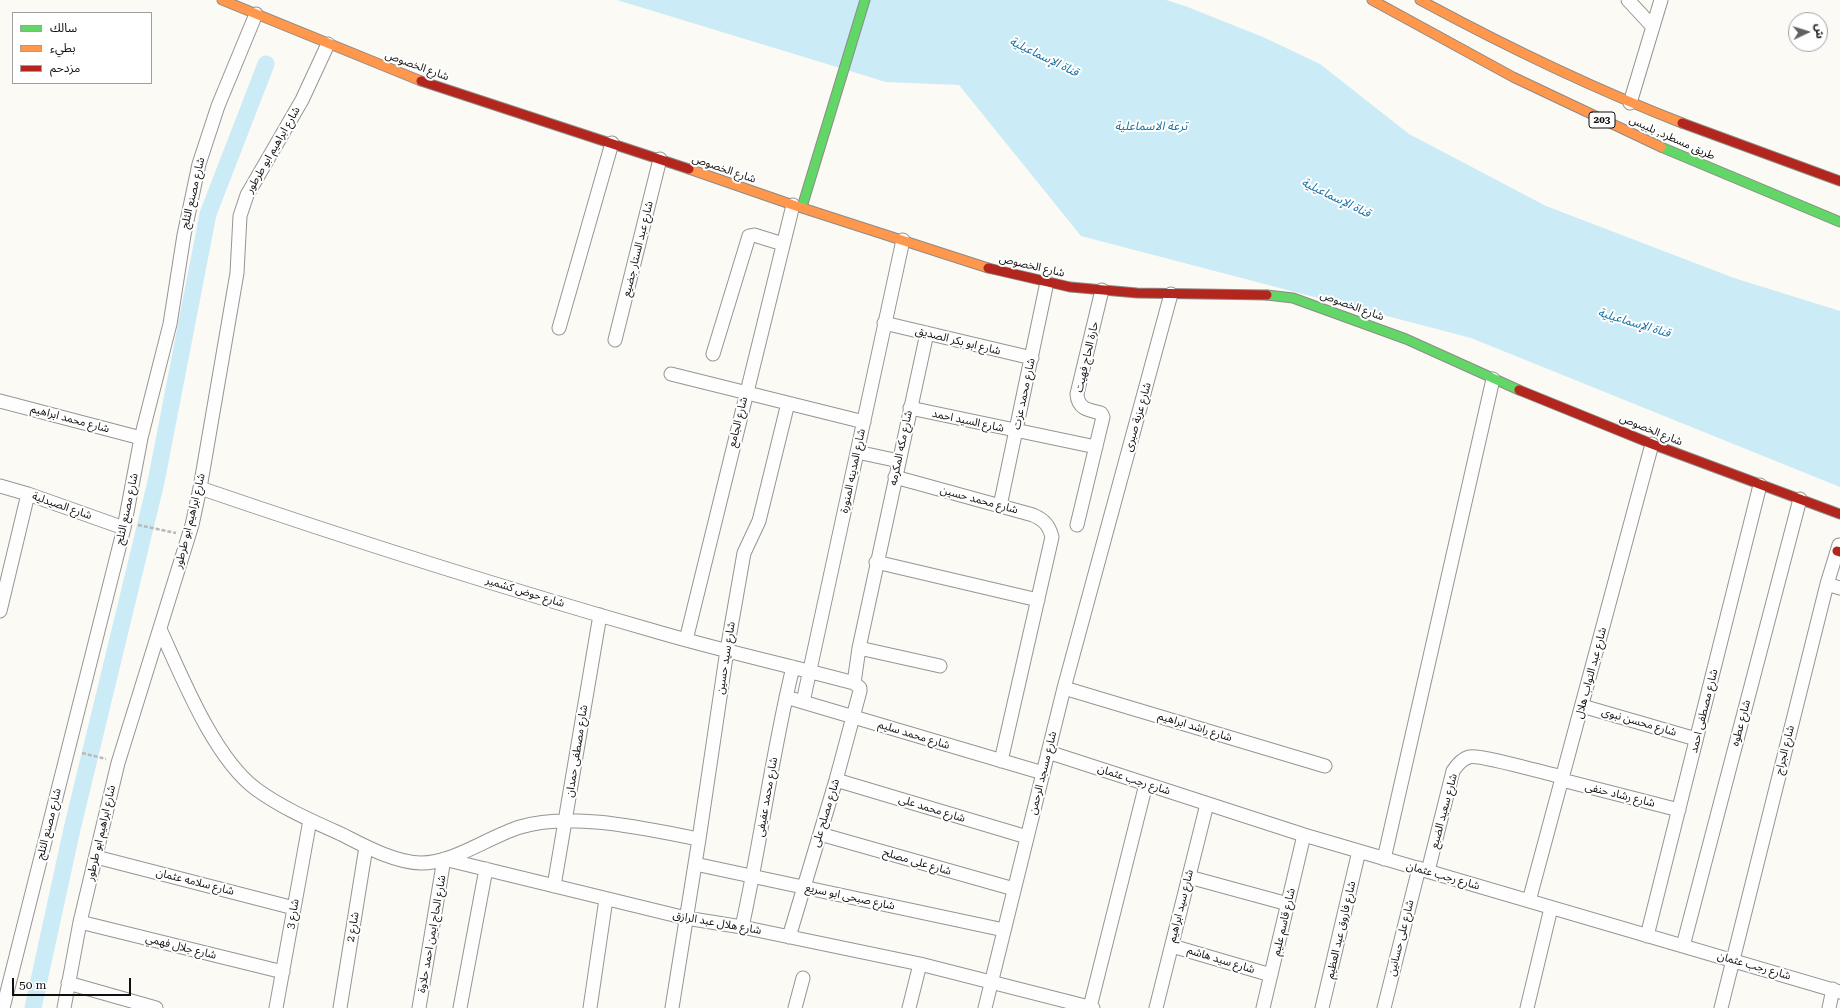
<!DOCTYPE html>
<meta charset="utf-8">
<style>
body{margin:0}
#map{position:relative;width:1840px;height:1008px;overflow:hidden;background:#fcfaf5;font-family:"Roboto Serif","Noto Sans Arabic",serif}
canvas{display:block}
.legend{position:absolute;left:12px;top:12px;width:140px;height:72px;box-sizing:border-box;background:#fff;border:1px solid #9f9f9f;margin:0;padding:5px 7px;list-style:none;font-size:12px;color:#0f0f0f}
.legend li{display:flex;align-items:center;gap:8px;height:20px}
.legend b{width:20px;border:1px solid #9f9f9f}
.north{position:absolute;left:1788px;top:12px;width:40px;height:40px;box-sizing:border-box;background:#fff;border:1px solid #9f9f9f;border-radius:50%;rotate:86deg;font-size:11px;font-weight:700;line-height:16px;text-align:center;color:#0f0f0f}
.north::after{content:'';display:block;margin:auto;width:14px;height:18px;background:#626160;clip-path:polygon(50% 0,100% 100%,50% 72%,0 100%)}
.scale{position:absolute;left:12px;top:978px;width:119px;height:18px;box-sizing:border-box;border:2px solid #0f0f0f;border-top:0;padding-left:5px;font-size:12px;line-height:14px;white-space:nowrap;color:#0f0f0f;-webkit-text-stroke:3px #fff;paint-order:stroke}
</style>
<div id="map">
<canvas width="1840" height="1008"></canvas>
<ul class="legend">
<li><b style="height:5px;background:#63d668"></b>سالك</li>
<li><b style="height:5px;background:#ff974d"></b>بطيء</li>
<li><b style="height:5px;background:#b3261e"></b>مزدحم</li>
</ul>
<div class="north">ش</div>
<div class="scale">50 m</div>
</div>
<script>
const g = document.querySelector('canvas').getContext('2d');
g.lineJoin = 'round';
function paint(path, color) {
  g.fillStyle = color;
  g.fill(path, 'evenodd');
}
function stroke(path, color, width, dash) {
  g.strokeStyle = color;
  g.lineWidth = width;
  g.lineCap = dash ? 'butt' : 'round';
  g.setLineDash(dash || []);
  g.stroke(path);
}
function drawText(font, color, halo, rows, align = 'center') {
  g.font = font + ' "Roboto Serif","Noto Sans Arabic",serif';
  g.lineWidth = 4;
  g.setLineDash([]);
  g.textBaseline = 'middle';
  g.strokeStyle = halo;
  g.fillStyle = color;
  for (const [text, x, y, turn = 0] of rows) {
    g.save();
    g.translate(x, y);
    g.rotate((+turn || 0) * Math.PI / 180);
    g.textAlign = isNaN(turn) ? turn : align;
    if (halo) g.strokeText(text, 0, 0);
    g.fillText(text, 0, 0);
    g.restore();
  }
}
paint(new Path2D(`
 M617,0h549l19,6 78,31 57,27 89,70 137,72 188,72 106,33v176l-369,-149 -390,-102 -122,-151 -73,-3z`), '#cbebf6');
stroke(new Path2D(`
 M33,1008l39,-179 84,-347 52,-268 58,-150`), '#cbebf6', 17);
const street = new Path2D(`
 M1628,0l25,27
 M1630,103l31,-103
 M884,323l148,35
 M559,328l53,-185
 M615,340l45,-181
 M713,354l36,-118 5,-1 29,9
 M671,374l193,48
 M0,401l141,37
 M910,408l186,39
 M857,452l42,9
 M895,477l138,38c11,5 16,10 19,22l-51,224
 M0,486l28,8 96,34
 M200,488c149,51 300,99 451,142 67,20 136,35 203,53
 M1000,506l47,-224
 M1077,525l26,-108 -2,-4c-13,-3 -23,-4 -24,-19l25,-104
 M876,562l162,38
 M1827,584l13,4
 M0,611l28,-117
 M160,629c22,48 54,129 96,160 26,19 56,32 85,45 22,11 54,29 80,29 33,0 67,-26 99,-36 51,-16 127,2 179,12
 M686,640l107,-435
 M859,648l81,18
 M1064,688l261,78
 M786,697l257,76
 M803,702l100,-462
 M1582,706l114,33
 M1048,752l256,83 536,157
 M836,780l191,57
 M1562,780l117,30
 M820,834l194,55
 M96,857l198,51
 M1384,859l109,-480
 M695,864l309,66
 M1428,871l25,-100c4,-6 9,-12 16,-14 11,-3 78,17 94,20
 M1189,877l99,27
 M554,886l46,-271
 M1529,901l123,-457
 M80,922l203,50
 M742,927c19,-86 30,-174 51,-260
 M1647,936l113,-451
 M789,937l47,-157 24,-89v-3l-6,-5 5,-35 68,-315
 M1172,946l99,29
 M1683,946l117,-447
 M68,983l88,25
 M1090,1007l56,-223
 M3,1008l121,-480 17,-90 29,-114 14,-89 15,-71 19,-58 38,-92
 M64,1008l16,-86 38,-159 74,-238 8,-37 37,-215 3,-57 7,-21 55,-95 26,-56
 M276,1008l34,-188
 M340,1008l26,-161
 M419,1008l25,-149 242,59 56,9 178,37 173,44
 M460,1008l26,-139
 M590,1008l16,-109
 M672,1008l27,-169 28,-189 17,-97 15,-32 29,-118
 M795,1008l8,-30
 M909,1008l11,-44
 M985,1008l79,-320 107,-394
 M1156,1008l51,-204
 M1263,1008l41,-173
 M1322,1008l37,-157
 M1384,1008l35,-140
 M1527,1008l24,-100
 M1721,1008l106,-424 12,-39
 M1829,1008l4,-19`);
const fast = new Path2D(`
 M1661,147l179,75
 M802,207l63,-207
 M1267,295l26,3 113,41 113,51`);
const slow = new Path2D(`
 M222,0l199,81
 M1372,0l141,77 148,70
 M1420,0c85,46 172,88 262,123
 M689,169l104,36 195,63`);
const jam = new Path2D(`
 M421,81l268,88
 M1682,123l158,58
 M988,268l82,19 67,6 130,2
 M1519,390l133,54 188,70
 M1837,551l3,1`);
stroke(street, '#969593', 15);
stroke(fast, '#8c8b89', 11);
stroke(slow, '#8c8b89', 11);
stroke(jam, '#8c8b89', 11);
stroke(new Path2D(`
 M138,525l38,8
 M82,753l24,6`), '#b9b9b8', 2.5, [4, 2]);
stroke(street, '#fffefe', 13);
stroke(fast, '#63d668', 9);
stroke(slow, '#ff974d', 9);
stroke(jam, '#b3261e', 9);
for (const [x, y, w] of [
 [1602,120,26]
]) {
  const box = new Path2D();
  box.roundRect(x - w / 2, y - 8, w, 16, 3);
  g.fillStyle = '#fff';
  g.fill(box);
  stroke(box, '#0f0f0f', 1);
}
drawText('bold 10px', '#0f0f0f', null, [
 ["203",1602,120]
]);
drawText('11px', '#0f0f0f', '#fff', [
 ["شارع الخصوص",417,66,20],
 ["طريق مسطرد, بلبيس",1672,138,24],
 ["شارع ابراهيم ابو طرطور",273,150,-60],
 ["شارع الخصوص",724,169,19],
 ["شارع مصنع الثلج",193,193,-77],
 ["شارع عبد الستار جضيع",638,249,-76],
 ["شارع الخصوص",1032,266,13],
 ["شارع الخصوص",1352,306,20],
 ["شارع ابو بكر الصديق",958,341,14],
 ["حارة الحاج فهيت",1087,357,-77],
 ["شارع محمد عزت",1024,394,-78],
 ["شارع عزبة صبرى",1138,417,-74],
 ["شارع محمد ابراهيم",70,419,15],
 ["شارع السيد احمد",968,421,12],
 ["شارع الجامع",738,422,-76],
 ["شارع الخصوص",1651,430,22],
 ["شارع مكه المكرمه",901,448,-78],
 ["شارع المدينه المنورة",853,471,-78],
 ["شارع محمد حسين",979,500,15],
 ["شارع الصيدلية",62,506,19],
 ["شارع مصنع الثلج",127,509,-78],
 ["شارع ابراهيم ابو طرطور",190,521,-76],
 ["شارع حوض كشمير",525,592,17],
 ["شارع سيد حسين",726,658,-81],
 ["شارع عبد التواب هلال",1591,673,-75],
 ["شارع مصطفى احمد",1704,711,-76],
 ["شارع محسن نبوى",1639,722,16],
 ["شارع عطوه",1741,723,-75],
 ["شارع راشد ابراهيم",1195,727,17],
 ["شارع محمد سليم",914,735,17],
 ["شارع الجراج",1785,750,-76],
 ["شارع مصطفى حمدان",577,751,-81],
 ["شارع مسجد الرحمن",1043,773,-76],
 ["شارع رجب عثمان",1134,780,18],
 ["شارع رشاد حنفى",1620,795,14],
 ["شارع محمد عفيفى",767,797,-80],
 ["شارع محمد على",932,809,17],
 ["شارع سعيد الضبع",1444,811,-75],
 ["شارع مصلح على",826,813,-73],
 ["شارع مصنع الثلج",49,824,-76],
 ["شارع ابراهيم ابو طرطور",101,833,-77],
 ["شارع على مصلح",917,862,16],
 ["شارع رجب عثمان",1443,876,16],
 ["شارع سلامه عثمان",195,882,14],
 ["شارع صبحى ابو سريع",850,897,12],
 ["شارع سيد ابراهيم",1181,906,-76],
 ["شارع 3",293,914,-80],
 ["شارع قاسم عليم",1284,922,-77],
 ["شارع هلال عبد الرازق",717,923,10],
 ["شارع 2",353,927,-81],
 ["شارع فاروق عبد العظيم",1341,930,-77],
 ["شارع الحاج ايمن احمد حلاوة",432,934,-80],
 ["شارع على حسانين",1401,938,-76],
 ["شارع جلال فهمي",181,947,14],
 ["شارع سيد هاشم",1221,960,17],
 ["شارع رجب عثمان",1754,966,16]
]);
drawText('italic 12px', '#1671a4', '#fff', [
 ["قناة الإسماعيلية",1044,57,26],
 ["ترعة الاسماعلية",1151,126],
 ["قناة الإسماعيلية",1336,198,26],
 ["قناة الإسماعيلية",1634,323,17]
]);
</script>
